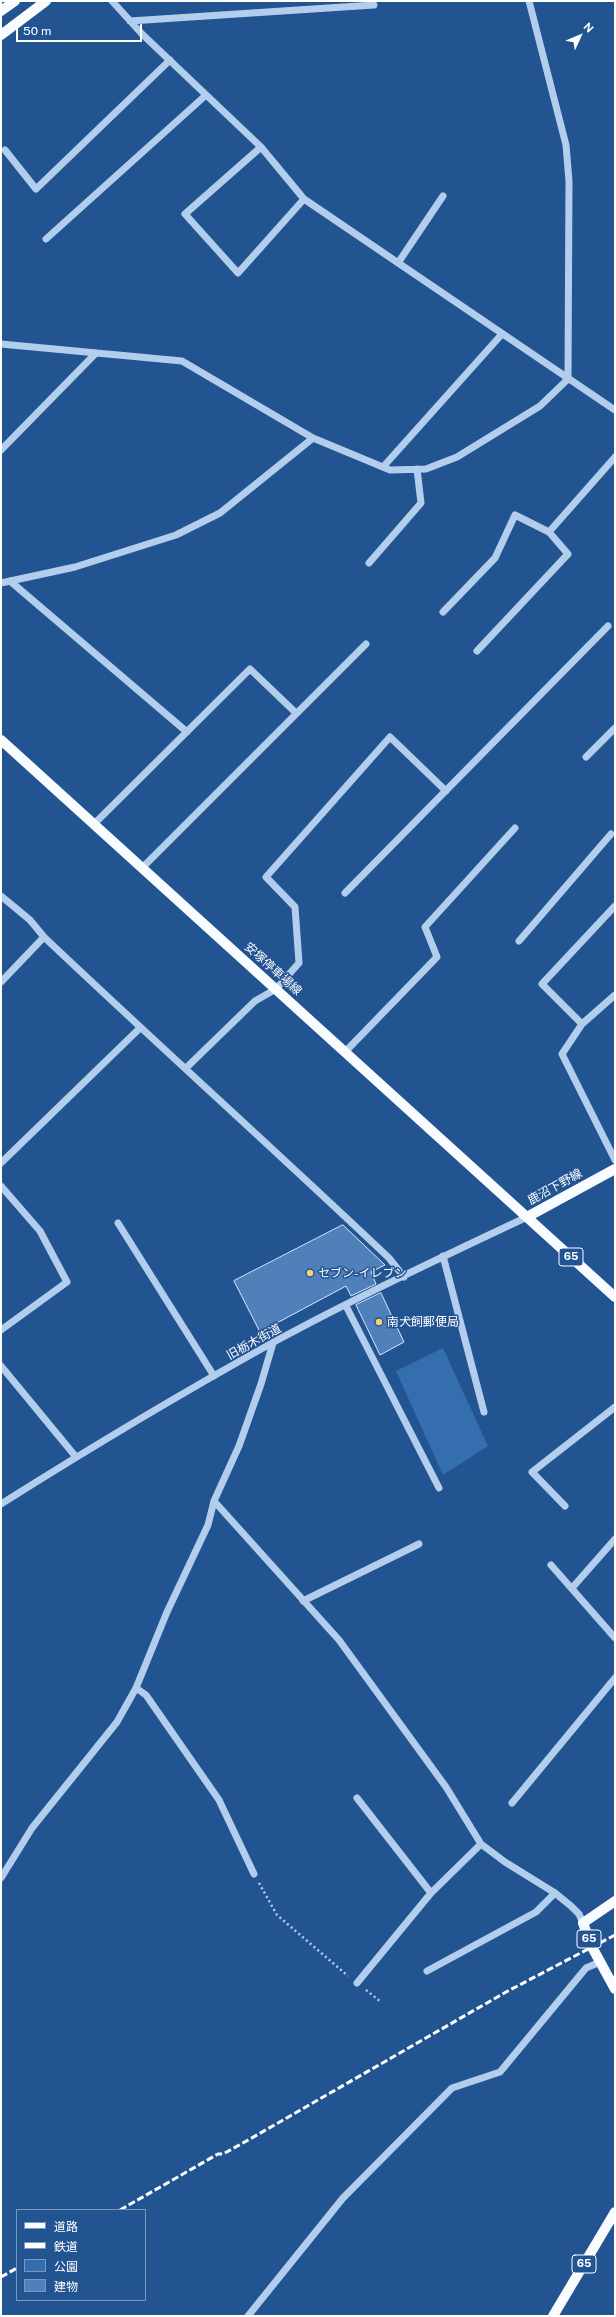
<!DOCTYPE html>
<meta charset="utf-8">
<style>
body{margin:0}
#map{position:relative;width:616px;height:2317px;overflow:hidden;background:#225492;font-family:"Public Sans","Noto Sans JP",sans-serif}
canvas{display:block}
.frame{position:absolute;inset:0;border:2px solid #fff;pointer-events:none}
.legend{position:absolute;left:16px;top:2209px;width:130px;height:92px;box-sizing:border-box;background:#225492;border:1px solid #7a98be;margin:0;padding:5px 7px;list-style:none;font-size:12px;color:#fff}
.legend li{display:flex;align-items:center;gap:8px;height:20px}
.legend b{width:20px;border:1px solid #7a98be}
.north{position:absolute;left:560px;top:16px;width:40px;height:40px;-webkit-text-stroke:3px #225492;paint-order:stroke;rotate:46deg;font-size:11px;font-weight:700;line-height:16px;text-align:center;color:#fff}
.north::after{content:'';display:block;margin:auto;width:14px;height:18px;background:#fff;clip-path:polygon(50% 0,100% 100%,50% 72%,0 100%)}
.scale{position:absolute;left:16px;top:24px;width:126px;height:18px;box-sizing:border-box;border:2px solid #fff;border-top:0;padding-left:5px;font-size:12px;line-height:14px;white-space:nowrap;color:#fff;-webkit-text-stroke:3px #225492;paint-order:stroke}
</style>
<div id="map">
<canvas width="616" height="2317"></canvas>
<div class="frame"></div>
<ul class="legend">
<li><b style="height:5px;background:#f9fcff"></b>道路</li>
<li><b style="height:5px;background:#fff"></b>鉄道</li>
<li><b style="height:11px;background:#356eaf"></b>公園</li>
<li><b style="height:11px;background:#4f80ba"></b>建物</li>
</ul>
<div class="north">N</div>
<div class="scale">50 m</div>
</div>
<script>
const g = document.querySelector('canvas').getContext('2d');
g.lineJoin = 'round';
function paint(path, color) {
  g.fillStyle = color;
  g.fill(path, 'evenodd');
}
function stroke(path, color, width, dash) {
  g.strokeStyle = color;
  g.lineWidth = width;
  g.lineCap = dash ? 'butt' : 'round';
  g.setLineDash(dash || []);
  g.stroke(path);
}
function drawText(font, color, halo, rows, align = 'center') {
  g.font = font + ' "Public Sans","Noto Sans JP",sans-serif';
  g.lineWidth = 3;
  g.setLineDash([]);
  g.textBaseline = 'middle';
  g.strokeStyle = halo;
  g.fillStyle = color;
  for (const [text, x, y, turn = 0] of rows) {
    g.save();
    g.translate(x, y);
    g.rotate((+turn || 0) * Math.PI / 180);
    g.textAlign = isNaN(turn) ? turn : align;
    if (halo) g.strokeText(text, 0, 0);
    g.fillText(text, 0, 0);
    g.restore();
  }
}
paint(new Path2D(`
 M443,1348l45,98 -45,29 -47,-104z`), '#356eaf');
const building = new Path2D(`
 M343,1225l42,40 -14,7 5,12 -25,12 -5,-10 -86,46 -26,-51z
 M381,1293l23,49 -24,13 -24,-50z`);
paint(building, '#4f80ba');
stroke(building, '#d9e8f9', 1);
stroke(new Path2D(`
 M259,1883l18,32 71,61
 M366,1990l15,12`), '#b3ceed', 2.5, [2, 3]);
stroke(new Path2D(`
 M112,1l30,33 119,113 43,52 311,211
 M130,21l244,-16
 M261,147l-76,67 53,59 66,-74
 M5,150l31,39 134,-129
 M46,239l160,-144
 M398,263l45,-67
 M1,344l181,17 131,77 77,32 36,-1 31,-12 83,-51 28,-27 1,-198 -3,-36 -37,-144
 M1,450l95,-97
 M383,467l119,-133
 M369,563l52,-60 -4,-34
 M10,581l177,151
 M1,583l74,-16 101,-32 44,-22 93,-75
 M443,612l52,-54 20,-43 34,17
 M477,651l91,-97 -19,-22 66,-75
 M586,757l29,-29
 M94,824l156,-155 46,44
 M142,868l224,-224
 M345,893l263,-267
 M1,896l29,24 14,17c114,108 231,213 345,321l15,19
 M615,906l-73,78 40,40 -20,30 53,106
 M519,941l92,-107
 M1,982l43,-45
 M582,1024l33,-29
 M345,1052l92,-95 -12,-30 90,-99
 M186,1068l69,-67 21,-12 23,-26 -4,-56 -29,-30 124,-140 56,54
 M1,1163l139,-135
 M1,1186l39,45 27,51 -66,48
 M118,1223l96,153
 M443,1256l41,156
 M346,1306l93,182
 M1,1366l75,91
 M214,1501l125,139 107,147 35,57 24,18 50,31 16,13 8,8 4,9
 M1,1504c89,-56 179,-110 271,-161 83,-45 170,-86 255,-126
 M565,1506l-33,-34 83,-65
 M551,1565l64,73
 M572,1588l43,-49
 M303,1601l116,-57
 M136,1688l10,7 73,105 35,74
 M357,1798l74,95
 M512,1803l103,-125
 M1,1878l31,-50 85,-106 19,-34 31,-76 41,-87 6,-24 25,-55 22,-62 12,-41
 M427,1971l109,-59 19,-19
 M357,1983l74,-90 50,-49
 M248,2316l95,-118 109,-110 48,-16 86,-104 14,-6`), '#b3ceed', 7);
stroke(new Path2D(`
 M1,11l14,-10
 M1,35l45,-34
 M1,740l614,557
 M527,1217l88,-48
 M615,1901l-32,22 9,24 23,42
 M553,2316l62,-104`), '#f9fcff', 10);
stroke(new Path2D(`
 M120,2210l98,-56h5l27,-15 256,-147 109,-57
 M1,2277l16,-9`), '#fff', 3, [7, 3]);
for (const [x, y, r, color] of [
 [310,1273,4,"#f9d175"],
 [379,1322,4,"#f9d175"]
]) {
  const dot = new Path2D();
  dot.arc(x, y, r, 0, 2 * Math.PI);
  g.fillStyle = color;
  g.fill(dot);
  stroke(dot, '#225492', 1.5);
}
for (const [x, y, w] of [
 [571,1257,24],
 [589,1939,24],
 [584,2264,24]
]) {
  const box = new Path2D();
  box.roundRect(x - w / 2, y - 9, w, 18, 3);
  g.fillStyle = '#225492';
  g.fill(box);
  stroke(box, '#fff', 1);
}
drawText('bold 11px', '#fff', null, [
 ["65",571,1257],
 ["65",589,1939],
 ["65",584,2264]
]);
drawText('12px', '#fff', '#225492', [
 ["安塚停車場線",273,969,42],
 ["鹿沼下野線",555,1187,-29],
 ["旧栃木街道",254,1342,-29]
]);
drawText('12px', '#fff', '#225492', [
 ["セブン-イレブン",318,1273],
 ["南犬飼郵便局",387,1322]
], 'left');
</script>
